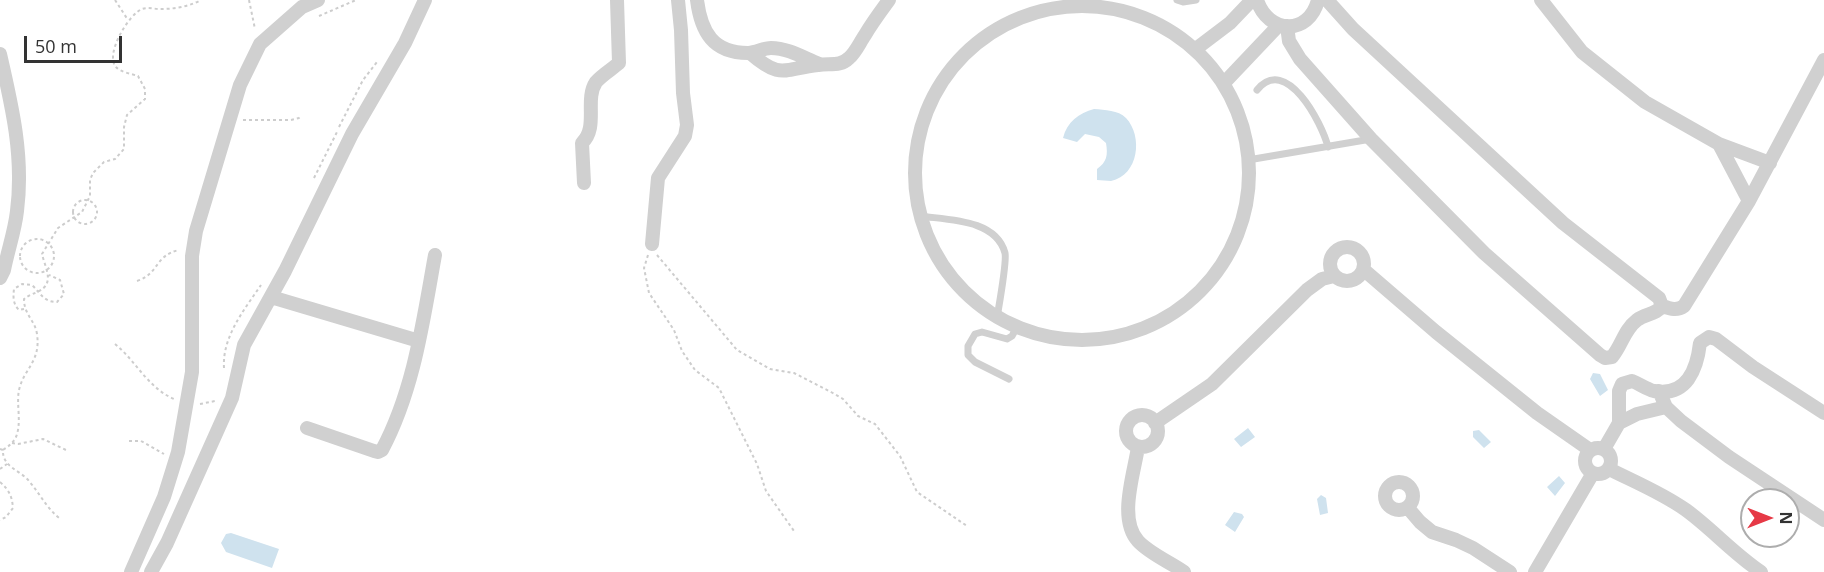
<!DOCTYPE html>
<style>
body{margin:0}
#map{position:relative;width:1824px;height:572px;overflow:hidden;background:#fff;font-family:"Open Sans",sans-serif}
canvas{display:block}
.north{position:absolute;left:1740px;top:488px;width:60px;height:60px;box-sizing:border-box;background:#fff;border:2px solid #adadad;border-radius:50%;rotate:90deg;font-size:16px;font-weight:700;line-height:24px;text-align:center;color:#333}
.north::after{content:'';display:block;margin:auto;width:21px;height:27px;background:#e63946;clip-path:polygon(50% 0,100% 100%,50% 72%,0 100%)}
.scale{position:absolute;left:24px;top:36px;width:98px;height:27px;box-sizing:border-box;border:3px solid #333;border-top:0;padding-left:8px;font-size:18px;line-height:21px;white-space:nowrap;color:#333;-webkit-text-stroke:4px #fff;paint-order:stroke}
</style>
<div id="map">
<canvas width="1824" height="572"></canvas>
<div class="north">N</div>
<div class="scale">50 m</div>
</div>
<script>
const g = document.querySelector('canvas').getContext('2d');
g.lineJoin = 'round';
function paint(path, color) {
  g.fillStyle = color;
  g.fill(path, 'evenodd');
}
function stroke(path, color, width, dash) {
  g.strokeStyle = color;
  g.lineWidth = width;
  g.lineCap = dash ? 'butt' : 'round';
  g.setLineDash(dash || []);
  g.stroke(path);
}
paint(new Path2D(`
 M1094,109c11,1 24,1 32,9 17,18 13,57 -15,63 -4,0 -10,-1 -14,-1v-11c10,-7 11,-14 9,-26l-7,-6 -14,-3 -8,8 -14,-4c4,-16 16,-25 31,-29z
 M1593,373l7,1 8,16 -8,6 -10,-17z
 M1248,428l7,9 -14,10 -7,-8z
 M1479,430l12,12 -7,6 -11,-11v-6z
 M1559,476l6,7 -10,13 -8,-9z
 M1321,495l5,3 2,15 -8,2 -3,-16z
 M1234,512l8,2 2,3 -9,15 -10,-7z
 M231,533l48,16 -7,19 -46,-16 -5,-9 5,-9z`), '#cfe2ee');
stroke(new Path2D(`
 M115,0l13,20
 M249,0l6,29
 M319,16l37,-16
 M243,120h48l8,-2 2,-3
 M339,127l24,-47 14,-18
 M314,178l23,-46
 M73 212a12 12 0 1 1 24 0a12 12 0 1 1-24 0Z
 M20 256a17 17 0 1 1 34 0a17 17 0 1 1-34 0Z
 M648,255l-4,13 5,25 25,37 8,21 13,19 24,18 38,76 9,27 28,40
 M657,255l80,95 33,19 24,4 37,19 12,7 15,17 17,8 25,32 17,36 50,34
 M137,281c22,-7 18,-26 42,-31
 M24,309l-5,1c-6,-6 -6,-13 -5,-21l8,-5 10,1c9,9 12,17 25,17l7,-8 -4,-14 -11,-5
 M115,344c21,17 33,44 59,55
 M224,368c-2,-31 20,-58 37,-83
 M200,404l15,-3
 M129,441h12l23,13
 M12,443l6,1 25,-5 25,12
 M0,449l3,1c-1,17 17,20 26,31 11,13 17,26 30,37
 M3,450c6,-4 10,-7 13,-13 6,-15 0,-32 3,-47 5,-22 22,-28 18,-56 -2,-14 -13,-19 -13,-35 5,-4 7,-4 13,-7 19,-8 8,-24 5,-38l16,-26 24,-16 8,-16v-16l3,-7 11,-11 11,-3 9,-10v-22l3,-12 18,-16v-10l-7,-13c-6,-2 -17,-4 -21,-8 -14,-12 12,-54 25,-59 6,-2 12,0 18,0 14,0 28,-2 41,-9
 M0,469l7,-5
 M0,482c9,8 12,14 13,26l-7,9 -6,3`), '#cdcdcd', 2, [3, 3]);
stroke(new Path2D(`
 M1177,0l6,2 13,-2
 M1257,90c29,-36 65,33 71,57
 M1248,160l123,-21
 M920,216c28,4 76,3 85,37 2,9 -6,52 -8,65
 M1009,379l-34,-17 -7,-7v-9l7,-12 7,-2 25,7 5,-3 5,-9`), '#d0d0d0', 7);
stroke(new Path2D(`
 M697,0c4,32 16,53 51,53 8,0 15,-5 23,-5 17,0 33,10 48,16
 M1257,0c11,34 52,36 61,0
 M1327,0l26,29 210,194 96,75 3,8c9,3 15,5 22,0l65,-105 75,-141
 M1541,0l41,52 63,50 74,42 51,19
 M915 173a167 167 0 1 1 334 0a167 167 0 1 1-334 0Z
 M1287,26l2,15 11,18 71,80 113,114 116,102 5,3 7,-1c10,-12 12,-27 25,-37 8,-6 20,-6 25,-14
 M1197,48l33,-25 22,-23
 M750,53c31,27 33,16 68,12 12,-2 22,2 31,-7 7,-6 11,-16 16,-23 7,-12 16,-24 24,-35
 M0,54c12,52 24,103 17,157 -2,19 -9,39 -13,59l-4,8
 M1224,83l55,-58
 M1719,144l30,57
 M584,183l-2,-40c17,-16 2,-43 14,-61 6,-7 16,-13 23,-19l-2,-63
 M652,244l6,-66 27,-42 2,-11 -4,-32 -2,-63 -3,-30
 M1330 264a17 17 0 1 1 34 0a17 17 0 1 1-34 0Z
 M1364,270l72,62 101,81 53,37
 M271,297l148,44
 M1659,391l7,16 15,14 48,36 95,63
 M1126 431a16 16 0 1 1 32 0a16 16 0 1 1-32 0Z
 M1155,423l57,-39 95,-94 15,-11 12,-3
 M1619,423v-32l3,-7 10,-3c8,3 14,8 22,10 33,6 43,-22 46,-48l9,-6 7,2 37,28 71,46
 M307,428l67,23 4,1 4,-2c32,-60 41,-129 53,-195
 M1138,447c-4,27 -20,72 0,94 12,13 32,21 46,31
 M1585 461a13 13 0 1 1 26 0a13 13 0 1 1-26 0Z
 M1604,449l15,-26 18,-9 29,-7
 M1609,469c26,13 53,24 77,41 26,19 48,44 75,62
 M1385 496a14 14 0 1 1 28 0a14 14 0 1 1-28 0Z
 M1408,508l12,14 12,10 24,8 17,8 37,24
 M131,572l33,-75 14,-45 14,-80v-116l4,-25 44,-146 20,-41 42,-37 16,-7
 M151,572l16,-29 65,-145 12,-53 41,-74 67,-137 53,-91 20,-43
 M1535,572l58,-99`), '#d0d0d0', 14);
</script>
